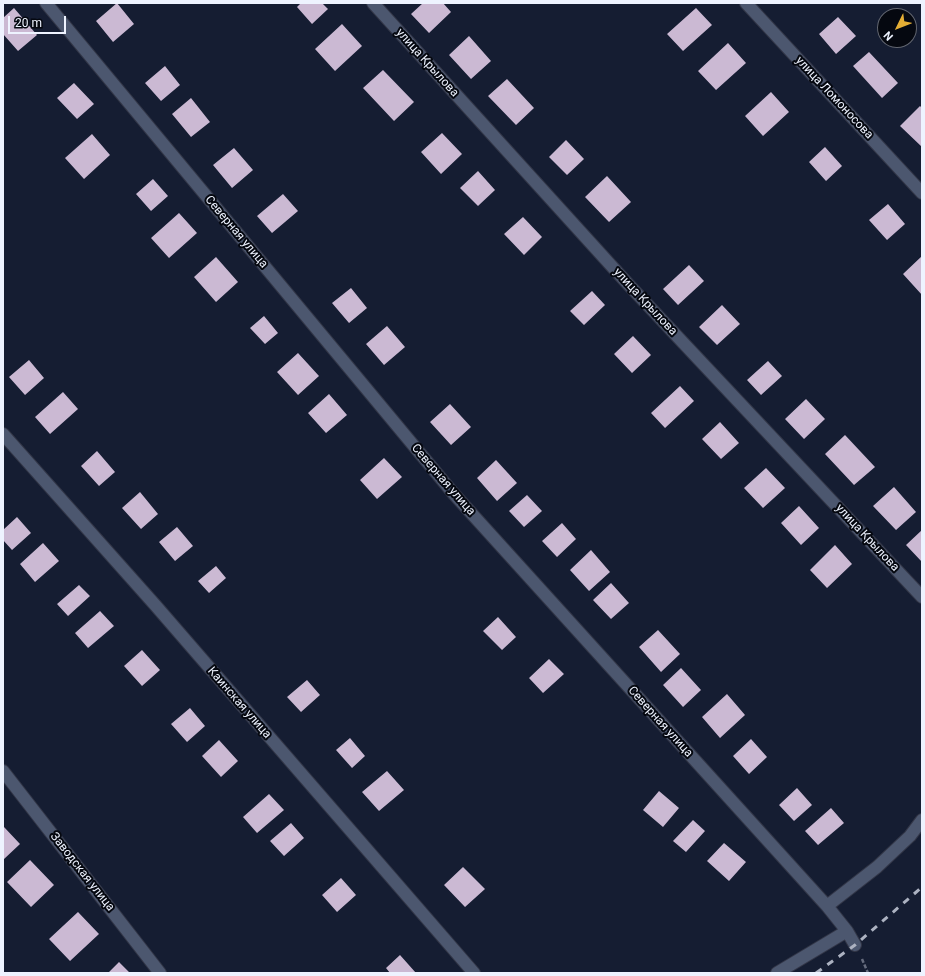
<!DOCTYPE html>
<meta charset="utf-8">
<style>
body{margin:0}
#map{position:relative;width:925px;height:976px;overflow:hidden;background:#151d32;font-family:Roboto,sans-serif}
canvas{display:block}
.frame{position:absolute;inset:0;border:4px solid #eef3ff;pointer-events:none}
.north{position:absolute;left:877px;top:8px;width:40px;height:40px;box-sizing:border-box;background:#050810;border:1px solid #626670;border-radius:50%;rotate:227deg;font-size:11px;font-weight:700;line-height:16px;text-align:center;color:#eef3ff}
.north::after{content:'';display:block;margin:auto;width:14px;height:18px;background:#e4ae35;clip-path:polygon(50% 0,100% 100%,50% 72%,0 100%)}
.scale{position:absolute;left:8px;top:16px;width:58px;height:18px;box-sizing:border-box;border:2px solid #eef3ff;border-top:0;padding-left:5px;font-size:12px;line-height:14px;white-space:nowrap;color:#eef3ff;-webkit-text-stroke:3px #050810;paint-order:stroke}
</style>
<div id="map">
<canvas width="925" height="976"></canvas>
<div class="frame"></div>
<div class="north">N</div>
<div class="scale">20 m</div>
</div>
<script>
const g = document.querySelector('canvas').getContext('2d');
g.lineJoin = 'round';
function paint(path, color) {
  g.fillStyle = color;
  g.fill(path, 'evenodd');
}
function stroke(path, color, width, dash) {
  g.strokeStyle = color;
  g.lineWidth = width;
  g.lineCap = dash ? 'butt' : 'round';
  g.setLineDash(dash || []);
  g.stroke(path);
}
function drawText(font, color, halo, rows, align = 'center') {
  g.font = font + ' Roboto,sans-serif';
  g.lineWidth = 4;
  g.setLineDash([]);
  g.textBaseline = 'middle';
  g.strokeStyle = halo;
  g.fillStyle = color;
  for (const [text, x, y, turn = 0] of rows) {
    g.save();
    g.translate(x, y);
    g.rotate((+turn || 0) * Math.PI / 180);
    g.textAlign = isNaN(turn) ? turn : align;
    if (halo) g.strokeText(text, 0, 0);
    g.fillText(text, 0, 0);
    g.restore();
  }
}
paint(new Path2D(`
 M117,3l17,21 -21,18 -17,-21z
 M301,3h21l6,6 -16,15 -15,-17z
 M423,3h20l8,9 -22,21 -18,-19z
 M14,8l23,27 -19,16 -15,-17v-16z
 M696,8l16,17 -29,26 -16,-17z
 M838,17l18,19 -20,18 -17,-20z
 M342,24l20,22 -27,25 -20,-22z
 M469,36l22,25 -20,18 -22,-24z
 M728,43l18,20 -30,27 -18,-19z
 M869,52l29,31 -16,15 -29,-32z
 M165,66l15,19 -19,16 -16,-18z
 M383,70l31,32 -20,19 -31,-33z
 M507,79l27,29 -18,17 -28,-29z
 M74,83l20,21 -17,15 -20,-21z
 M771,92l18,20 -26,24 -18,-20z
 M191,98l19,24 -19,15 -19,-23z
 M920,106l2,2v39l-22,-21z
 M442,133l20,21 -21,20 -20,-22z
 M92,134l18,21 -26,24 -19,-21z
 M566,140l18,19 -17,16 -18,-18z
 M825,147l17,19 -16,15 -17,-19z
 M234,148l19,22 -21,18 -19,-23z
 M478,171l17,19 -17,16 -18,-18z
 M607,176l24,26 -22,20 -24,-25z
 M153,179l15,17 -17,15 -15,-17z
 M283,194l15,17 -26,22 -15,-17z
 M888,204l17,20 -18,16 -18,-20z
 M179,213l18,20 -28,25 -18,-20z
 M523,217l19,20 -18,18 -20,-21z
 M922,256v39l-19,-21z
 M216,257l22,25 -22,20 -22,-25z
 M689,265l15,16 -26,24 -15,-16z
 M351,288l16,20 -18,15 -17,-20z
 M592,291l13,14 -21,20 -14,-14z
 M722,305l18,19 -23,21 -18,-18z
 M264,316l14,17 -13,11 -15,-16z
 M387,326l18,21 -21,18 -18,-21z
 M633,336l18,19 -19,18 -18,-19z
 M298,353l21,23 -21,19 -21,-23z
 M29,360l15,18 -19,17 -16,-18z
 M768,361l14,15 -21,19 -14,-15z
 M680,386l14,15 -29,27 -14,-15z
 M63,392l15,17 -28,25 -15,-17z
 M329,394l18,21 -21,18 -18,-20z
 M806,399l19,20 -21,20 -19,-20z
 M450,404l21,23 -20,18 -21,-23z
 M720,422l19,21 -18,16 -19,-20z
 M845,435l30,32 -21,18 -29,-31z
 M97,451l18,21 -16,14 -18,-20z
 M384,458l18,19 -25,22 -17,-19z
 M496,460l21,23 -20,18 -20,-23z
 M766,468l19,20 -22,20 -19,-20z
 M894,487l22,25 -20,18 -23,-24z
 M140,492l18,22 -17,15 -19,-21z
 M527,495l15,16 -18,16 -15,-16z
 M799,506l20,22 -18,17 -20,-22z
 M17,517l14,16 -19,17 -9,-10v-10z
 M562,523l14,16 -19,18 -15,-16z
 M177,527l16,19 -18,15 -16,-19z
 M922,530v32l-16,-17z
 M43,543l16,18 -24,21 -15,-18z
 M835,545l17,19 -25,24 -17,-18z
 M591,550l19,22 -21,19 -19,-21z
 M216,566l10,12 -17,15 -11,-12z
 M611,583l18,20 -18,16 -18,-19z
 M79,585l11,11 -22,20 -11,-12z
 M100,611l14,15 -26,22 -13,-15z
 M498,617l18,20 -14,13 -19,-19z
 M658,630l22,24 -19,18 -22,-25z
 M142,650l18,20 -18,16 -18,-20z
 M549,659l15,15 -21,19 -14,-15z
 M681,668l20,22 -18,17 -20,-22z
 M307,680l13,15 -19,17 -14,-15z
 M727,694l18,21 -25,23 -18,-21z
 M190,708l15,18 -18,16 -16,-18z
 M350,738l15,18 -13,12 -16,-18z
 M751,739l16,18 -18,17 -16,-18z
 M219,740l19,21 -17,16 -19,-21z
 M387,771l17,19 -25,21 -17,-19z
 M797,788l15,17 -18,16 -15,-16z
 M659,791l20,17 -16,19 -20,-17z
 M269,794l15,16 -27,23 -14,-16z
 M831,808l13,15 -26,22 -13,-14z
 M693,820l12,11 -19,21 -13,-11z
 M291,823l13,15 -20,18 -14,-15z
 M4,827l16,17 -17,16v-32z
 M724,843l22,19 -17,19 -22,-20z
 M30,860l24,25 -23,22 -24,-25z
 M463,867l22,22 -20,18 -21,-22z
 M341,878l15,17 -19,17 -15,-17z
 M78,912l21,22 -29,27 -21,-22z
 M400,955l16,18h-26l-4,-5z
 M119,962l11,11h-22z`), '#cbb9d3');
const minor = new Path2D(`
 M46,3l407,490 374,413 20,25 8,14
 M373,3l254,280 295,314
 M746,3l176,190
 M3,434l153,172 318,367
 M3,771l157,202
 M827,906l50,-39 33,-31 12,-16
 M777,973l70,-42`);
stroke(minor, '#323647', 14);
stroke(new Path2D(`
 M862,959l6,14`), '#666c7e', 2.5, [4, 2]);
stroke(minor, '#4c576f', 12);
stroke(new Path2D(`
 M816,973l39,-28 59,-51 8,-7`), '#acb2c1', 3, [7, 7]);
drawText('12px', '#eef3ff', '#050810', [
 ["улица Крылова",427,63,48],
 ["улица Ломоносова",834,98,47],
 ["Северная улица",236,232,50],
 ["улица Крылова",645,302,47],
 ["Северная улица",443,480,49],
 ["улица Крылова",867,538,47],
 ["Каинская улица",239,703,49],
 ["Северная улица",660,722,48],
 ["Заводская улица",82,872,52]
]);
</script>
